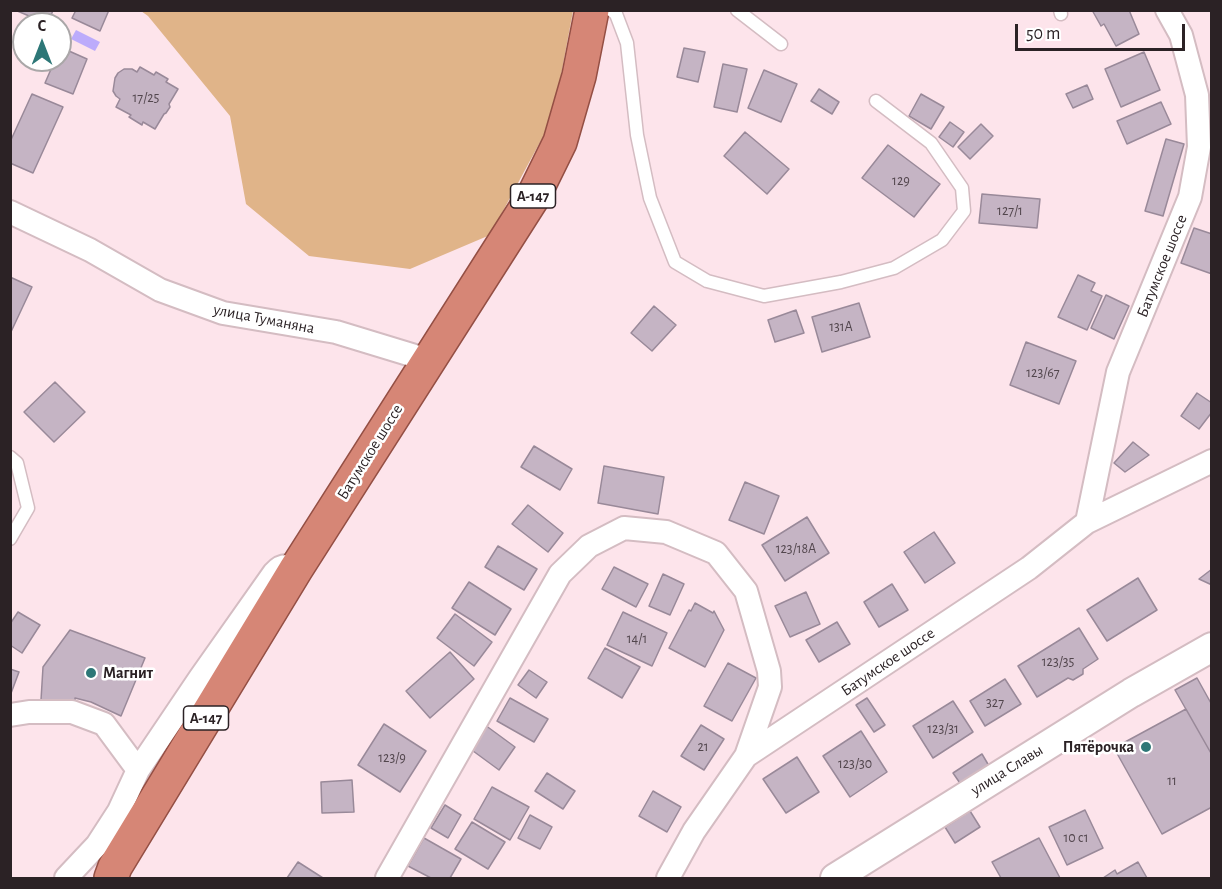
<!DOCTYPE html>
<meta charset="utf-8">
<style>
body{margin:0}
#map{position:relative;width:1222px;height:889px;overflow:hidden;background:#fde4eb;font-family:"Alegreya Sans",sans-serif}
canvas{display:block}
.frame{position:absolute;inset:0;border:12px solid #2b2225;pointer-events:none}
.north{position:absolute;left:12px;top:12px;width:60px;height:60px;box-sizing:border-box;background:#fff;border:2px solid #aaa7a8;border-radius:50%;rotate:0deg;font-size:16px;font-weight:700;line-height:24px;text-align:center;color:#2b2225}
.north::after{content:'';display:block;margin:auto;width:21px;height:27px;background:#2d7777;clip-path:polygon(50% 0,100% 100%,50% 72%,0 100%)}
.scale{position:absolute;left:1015px;top:24px;width:170px;height:27px;box-sizing:border-box;border:3px solid #2b2225;border-top:0;padding-left:8px;font-size:18px;line-height:21px;white-space:nowrap;color:#2b2225;-webkit-text-stroke:4px #fff;paint-order:stroke}
</style>
<div id="map">
<canvas width="1222" height="889"></canvas>
<div class="frame"></div>
<div class="north">С</div>
<div class="scale">50 m</div>
</div>
<script>
const g = document.querySelector('canvas').getContext('2d');
g.lineJoin = 'round';
function paint(path, color) {
  g.fillStyle = color;
  g.fill(path, 'evenodd');
}
function stroke(path, color, width, dash) {
  g.strokeStyle = color;
  g.lineWidth = width;
  g.lineCap = dash ? 'butt' : 'round';
  g.setLineDash(dash || []);
  g.stroke(path);
}
function drawText(font, color, halo, rows, align = 'center') {
  g.font = font + ' "Alegreya Sans",sans-serif';
  g.lineWidth = 5;
  g.setLineDash([]);
  g.textBaseline = 'middle';
  g.strokeStyle = halo;
  g.fillStyle = color;
  for (const [text, x, y, turn = 0] of rows) {
    g.save();
    g.translate(x, y);
    g.rotate((+turn || 0) * Math.PI / 180);
    g.textAlign = isNaN(turn) ? turn : align;
    if (halo) g.strokeText(text, 0, 0);
    g.fillText(text, 0, 0);
    g.restore();
  }
}
paint(new Path2D(`
 M141,11h432l-20,107 -63,117 -80,34 -101,-13 -63,-52 -16,-88 -82,-100z`), '#e0b489');
paint(new Path2D(`
 M76,30l24,12 -5,9 -24,-12z`), '#bcabfb');
const building = new Path2D(`
 M15,10h38l-5,14z
 M76,10h33l-9,21 -28,-13z
 M1092,10h37l10,24 -23,12 -12,-22 -3,2z
 M60,47l27,12 -14,35 -28,-11 10,-23h5z
 M684,48l21,4 -7,30 -21,-5z
 M1144,52l16,38 -39,17 -16,-38z
 M723,64l24,5 -10,43 -23,-5z
 M140,67l14,8 2,-3 12,7 -2,3 12,7 -9,15 1,3 -4,6 -2,1 -9,15 -12,-7 -1,3 -13,-8 2,-2 -15,-8 4,-8 -4,-3 -3,-5 2,-13 3,-5 6,-4h8l5,3z
 M764,70l33,14 -16,38 -33,-14z
 M1087,85l6,14 -20,9 -7,-14z
 M819,89l20,13 -7,12 -21,-13z
 M32,94l31,13 -30,66 -23,-10v-21z
 M921,94l23,13 -13,22 -22,-13z
 M1161,102l10,22 -44,20 -10,-23z
 M950,122l14,10 -11,15 -14,-10z
 M981,124l12,12 -23,23 -12,-12z
 M745,132l44,37 -22,25 -43,-38z
 M1166,139l18,5 -21,72 -18,-5z
 M888,145l52,39 -26,33 -52,-39z
 M982,194l58,5 -3,29 -58,-5z
 M1194,228l18,6v40l-31,-11z
 M1078,275l17,8 -4,8 11,5 -15,34 -29,-13z
 M10,277l22,10 -22,47z
 M1106,295l23,11 -15,33 -23,-11z
 M859,303l11,34 -48,15 -10,-35z
 M654,306l22,19 -24,26 -21,-18z
 M796,310l8,23 -29,9 -7,-22z
 M1026,342l50,19 -17,43 -49,-19z
 M55,382l30,30 -31,30 -30,-30z
 M1197,393l15,10v9l-13,17 -18,-13z
 M1133,442l16,13 -24,17 -11,-9z
 M534,446l38,23 -12,21 -39,-23z
 M604,466l60,11 -6,37 -60,-11z
 M745,482l34,14 -15,38 -35,-14z
 M528,505l35,28 -15,19 -36,-28z
 M807,517l22,36 -44,28 -23,-36z
 M934,532l21,31 -30,20 -21,-31z
 M498,546l39,23 -13,21 -39,-23z
 M614,567l34,17 -12,23 -34,-18z
 M1212,569v16l-13,-6z
 M663,574l21,10 -14,31 -21,-9z
 M1138,578l19,32 -50,31 -20,-31z
 M469,582l42,27 -16,26 -43,-27z
 M892,584l16,26 -29,17 -15,-25z
 M806,592l14,32 -30,13 -15,-31z
 M695,603l18,10 1,-2 10,19 -19,37 -36,-19 20,-38 2,1z
 M18,612l22,13 -18,28 -12,-8v-21z
 M623,612l44,21 -15,33 -45,-21z
 M455,614l37,28 -18,24 -37,-28z
 M837,622l13,22 -31,18 -13,-22z
 M1079,628l19,31 -15,10v5l-10,6 -5,-2 -31,19 -19,-31z
 M70,630l75,28 -24,58 -30,-14 -16,-4v5l-34,-3 2,-33z
 M605,648l35,19 -18,31 -34,-20z
 M450,652l24,27 -44,39 -24,-27z
 M728,663l28,15 -24,43 -28,-15z
 M10,669l9,3 -9,24z
 M529,670l18,12 -11,16 -18,-13z
 M1197,678l15,27v50l-37,-65z
 M1005,679l16,25 -36,22 -15,-25z
 M510,698l38,21 -14,23 -37,-21z
 M867,698l18,27 -11,7 -18,-27z
 M953,701l20,31 -40,26 -20,-32z
 M1186,709l26,46v52l-50,27 -48,-86z
 M384,724l42,27 -26,41 -42,-27z
 M485,725l30,22 -16,23 -30,-22z
 M701,725l23,14 -20,31 -23,-14z
 M861,731l26,41 -37,25 -27,-41z
 M982,754l10,17 -28,18 -11,-16z
 M797,757l22,35 -33,21 -23,-34z
 M547,773l28,18 -12,18 -28,-18z
 M352,780l2,32 -32,1 -1,-31z
 M492,787l37,20 -19,33 -36,-21z
 M653,791l28,16 -14,25 -28,-16z
 M445,805l16,10 -13,23 -17,-10z
 M1085,810l18,38 -36,17 -18,-38z
 M970,811l10,16 -25,16 -10,-16z
 M530,815l22,12 -12,22 -22,-11z
 M472,822l33,20 -17,27 -33,-20z
 M424,838l37,21 -11,19h-19l-23,-12z
 M1039,838l21,40h-59l-9,-16z
 M298,862l25,16h-36z
 M1138,862l9,16h-44l12,-8 2,4z`);
paint(building, '#c5b4c4');
stroke(building, '#998999', 1.5);
const service = new Path2D(`
 M611,10l5,4 11,29 10,92 13,63 25,64 32,19 57,15 77,-14 53,-14 48,-28 22,-29 -2,-23 -31,-45 -55,-42
 M737,10l44,34
 M1060,10l1,4
 M10,457l7,6 11,45 -18,31`);
const minor = new Path2D(`
 M10,212l80,38 70,40 63,23 113,19 92,28
 M1087,522l125,-61
 M10,715l19,-3h43l32,12 34,46
 M746,756l283,-188 58,-46 31,-150 72,-175 9,-50 -2,-52 -16,-60 -14,-25
 M66,878l31,-33 22,-34 19,-41 62,-92 74,-105c7,-8 13,-9 22,-4
 M387,878l173,-304 29,-28 35,-18 42,4 50,21 30,38 23,80 1,16 -24,69 -52,75 -26,47`);
const tertiary = new Path2D(`
 M835,878l296,-185 81,-46`);
const trunk = new Path2D(`
 M111,878l4,-11 181,-298 237,-372 27,-55 19,-66 13,-66`);
stroke(service, '#d4bcc2', 15);
stroke(minor, '#d4bcc2', 26);
stroke(tertiary, '#d4bcc2', 32);
stroke(trunk, '#944f44', 36);
stroke(service, '#fff', 12);
stroke(minor, '#fff', 22);
stroke(tertiary, '#fff', 28);
stroke(trunk, '#d68676', 33);
for (const [x, y, r, color] of [
 [91,673,6,"#2d7777"],
 [1146,747,6,"#2d7777"]
]) {
  const dot = new Path2D();
  dot.arc(x, y, r, 0, 2 * Math.PI);
  g.fillStyle = color;
  g.fill(dot);
  stroke(dot, '#fff', 2);
}
drawText('14px', '#52464d', null, [
 ["17/25",146,98],
 ["129",901,181],
 ["127/1",1010,211],
 ["131А",841,327],
 ["123/67",1043,373],
 ["123/18А",796,549],
 ["14/1",637,639],
 ["123/35",1058,662],
 ["327",995,703],
 ["123/31",943,729],
 ["21",703,747],
 ["123/9",392,758],
 ["123/30",855,764],
 ["11",1172,781],
 ["10 с1",1076,838]
]);
for (const [x, y, w] of [
 [533,196,45],
 [206,718,45]
]) {
  const box = new Path2D();
  box.roundRect(x - w / 2, y - 12, w, 24, 4.5);
  g.fillStyle = '#fff';
  g.fill(box);
  stroke(box, '#2b2225', 1.5);
}
drawText('bold 15px', '#2b2225', null, [
 ["А-147",533,196],
 ["А-147",206,718]
]);
drawText('16px', '#2b2225', '#fff', [
 ["Батумское шоссе",1162,266,-68],
 ["улица Туманяна",264,319,11],
 ["Батумское шоссе",370,452,-58],
 ["Батумское шоссе",888,662,-34],
 ["улица Славы",1007,770,-32]
]);
drawText('bold 16px', '#2b2225', '#fff', [
 ["Магнит",103,673],
 ["Пятёрочка",1134,747,"right"]
], 'left');
</script>
